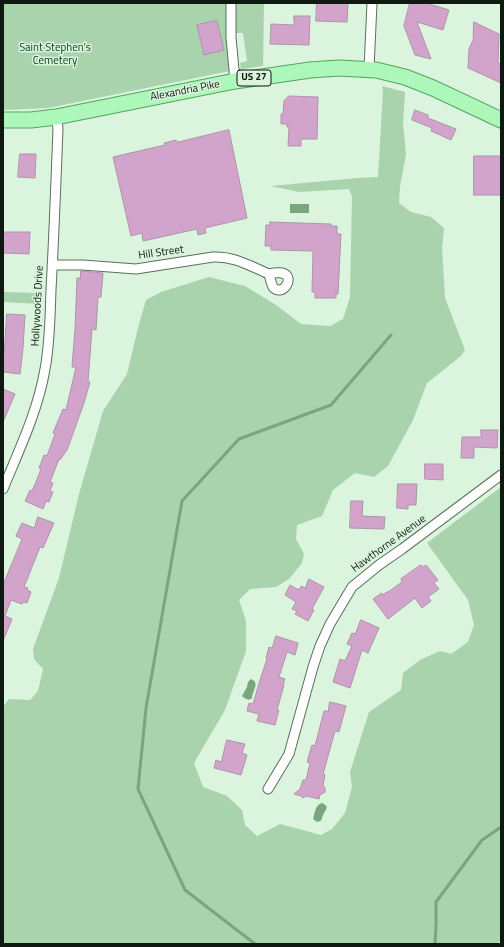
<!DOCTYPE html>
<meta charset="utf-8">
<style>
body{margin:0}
#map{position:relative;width:504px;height:947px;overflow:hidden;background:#daf4dd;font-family:"Titillium Web",sans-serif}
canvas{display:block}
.frame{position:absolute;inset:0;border:4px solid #101911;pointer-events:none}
</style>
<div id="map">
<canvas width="504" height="947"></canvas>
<div class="frame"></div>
</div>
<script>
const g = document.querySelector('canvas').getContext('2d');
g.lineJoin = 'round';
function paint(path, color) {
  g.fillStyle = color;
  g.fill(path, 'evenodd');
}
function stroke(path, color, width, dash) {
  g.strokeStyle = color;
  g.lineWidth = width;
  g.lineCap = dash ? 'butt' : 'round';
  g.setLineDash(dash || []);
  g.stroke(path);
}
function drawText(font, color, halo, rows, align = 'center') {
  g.font = font + ' "Titillium Web",sans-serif';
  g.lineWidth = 3;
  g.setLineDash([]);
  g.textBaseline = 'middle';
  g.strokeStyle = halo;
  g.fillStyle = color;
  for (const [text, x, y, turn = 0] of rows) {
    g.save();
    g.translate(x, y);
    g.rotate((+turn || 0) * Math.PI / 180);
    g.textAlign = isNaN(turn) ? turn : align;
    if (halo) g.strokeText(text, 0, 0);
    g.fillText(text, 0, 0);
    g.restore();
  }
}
paint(new Path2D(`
 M3,3h225l-2,30 4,38 -182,37 -45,2z
 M255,3h9l-1,63 -22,3 -1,-6 7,-2 -4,-28h-8v-29z
 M382,86l23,6 -2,31 3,32 -6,31 -1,17 12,9 20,5 13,11 -2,20 3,50 20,52 -4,6 -34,27 -14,37 -25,46 -14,11 -19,-4 -22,17 -11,26 -25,9 -1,14 8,15 -2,9 -13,16 -13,8 -26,2 -11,11 7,21v30l-21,59 -31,53 9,24 24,9 15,14 3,15 12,11 23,-12 41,11 11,-6 13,-16 7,-26 -2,-15 19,-60 32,-22 2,-17 17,-13 20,-9 11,3 17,-12 6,-17 -6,-25 -41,-57 74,-56v453l-4,4h-494v-237l6,-8 21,1 8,-9 5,-22 -9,-10 -1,-10 26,-71 20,-84 24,-83 24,-37 11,-46 8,-28 15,-8 48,-15 36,9 31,19 25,19 29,2 13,-7 7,-22 2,-101 -3,-7 -50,3 -28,-6 87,-8 20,-1 5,-86z
 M3,292l38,1 -1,11 -37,-2z`), '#a8d3ac');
paint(new Path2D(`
 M290,204h19v9h-19z
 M251,679c9,4 2,10 1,19 -3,3 -7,1 -10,-2l5,-9 1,-5z
 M322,803c8,4 4,6 1,12 -2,4 0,6 -6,7l-4,-3c2,-6 2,-14 9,-16z`), '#79a67e');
stroke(new Path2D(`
 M255,944l-70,-54 -47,-101 8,-81 36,-207 57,-62 92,-34 60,-70
 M435,944l1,-19v-23l46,-62 19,-13`), '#79a67e', 3);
const building = new Path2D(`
 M317,3h31l-1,19 -31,-1z
 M410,3h16l23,7 -6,20 -26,-8 14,37 -16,-4 -11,-29z
 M294,16h16l-1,29 -39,-1 1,-20 23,1z
 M217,21l7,29 -20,5 -7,-30z
 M474,22l25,12 -1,29 3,1v19l-33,-15 1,-19 4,-9z
 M289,96l29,1 -1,42h-16v7h-13l1,-19h-2v-3h-6v-10h2l1,-13z
 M415,110l13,5v3l28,11 -5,11 -20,-9 1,-3 -20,-8z
 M229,130l18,88 -42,10 1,5 -8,2 -1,-6 -54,12 -1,-8 -11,3 -18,-79 52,-12 -1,-2 12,-3 1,2z
 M20,154h16l-1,24 -17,-1z
 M474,156h27v39h-27z
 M270,222l61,2v2h6v8h4l-3,60h-2v4h-21v-6h-3l1,-41 -42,-1v-4h-6l1,-21h4z
 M3,232h27l-1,22 -26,-1z
 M81,271l22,2 -2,24h-3l-2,33 -4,-1 -4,53h2l-6,21 -17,47 -7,10 -1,-1 -9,23 3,1 -3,8 3,1 -4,10 -3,-1 -3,8 -18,-8 5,-11 2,1 4,-9 5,-13 -2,-1 5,-13 3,1 8,-22 -2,-1 10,-24 3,1 10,-43h-4l3,-38 2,-51h3z
 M7,314l18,1 -2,33 -3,26 -17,-2v-20h1z
 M3,389l12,5 -12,28z
 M481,430h17l-1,18 -23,-1v11h-13l1,-21h19z
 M425,464h18v16l-18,-1z
 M398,484h19l-1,21h-8v4l-11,-1z
 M351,501h12l-1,15 23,1 -1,12 -34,-1z
 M38,517l16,6 -11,25 -3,-1 -16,40 4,1 -1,2 4,2 -4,11 -4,-1 -1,2 -11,-4 -6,16 7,3 -9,22v-56l19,-46 -6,-3 6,-13 12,5z
 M421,565l2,2 3,-2 12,15 -4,3 5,6 -11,8 3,4 -9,7 -7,-10 -27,21 -15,-20 9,-6 1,2 4,-3h1l14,-10 -1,-3z
 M309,579l15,8 -12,22 2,1 -6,11 -13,-7 2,-3 -5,-2 4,-7 -11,-7 5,-10 9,5 2,-4 4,2z
 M361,620l18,8 -11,25 -6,-3 -12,38 -17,-6 7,-23 5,2 7,-15 -5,-2 5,-11 3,1z
 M276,636l22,7 -3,12 -8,-3 -8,25 6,2 -2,6h1l-7,25h2l-4,15 -18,-4 2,-7 -12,-3 2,-8 4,1 8,-27 6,-18 -1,-1 3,-11 3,1z
 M330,702l16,4 -7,26 -4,-1 -12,43 2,1 -2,10 2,3v4l-5,3 -1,4 -13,-3 -3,2 -2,-2 -7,-2 6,-5 3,-9h3l4,-17 -3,-1 5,-17 3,1 9,-35h4z
 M227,740l18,4 -3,9 5,2 -6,20 -27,-7 2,-8 5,2z`);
paint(building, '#d3a4cb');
stroke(building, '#ad94a8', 1);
const street = new Path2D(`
 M231,3v34l4,44
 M369,69l3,-66
 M52,265h31l53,4 77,-12c21,-1 37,9 56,17 1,4 2,9 4,13 10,11 23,-11 9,-14 -5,-1 -9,0 -13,1
 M3,489c16,-39 35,-78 42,-120 5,-26 5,-53 6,-79 3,-54 5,-108 7,-162l-2,-11
 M268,789l21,-35 24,-87 7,-21 10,-22 22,-37 27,-22 23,-16 99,-74`);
const primary = new Path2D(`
 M3,120h28l25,-3 179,-36 75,-11 29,-2 37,2 29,7 28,11 68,32`);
stroke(street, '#59705c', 11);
stroke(primary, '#52a561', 17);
stroke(street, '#fff', 9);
stroke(primary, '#adf7ba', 15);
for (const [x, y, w] of [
 [254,78,34]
]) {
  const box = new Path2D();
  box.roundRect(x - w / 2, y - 8, w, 16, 3);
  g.fillStyle = '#daf4dd';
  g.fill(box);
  stroke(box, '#101911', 1);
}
drawText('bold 10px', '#101911', null, [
 ["US 27",254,78]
]);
drawText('11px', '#033812', '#daf4dd', [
 ["Saint Stephen’s",55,48],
 ["Cemetery",55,61]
]);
drawText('11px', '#101911', '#daf4dd', [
 ["Alexandria Pike",185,91,-11],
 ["Hill Street",161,253,-8],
 ["Hollywoods Drive",38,306,-87],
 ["Hawthorne Avenue",389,544,-36]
]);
</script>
